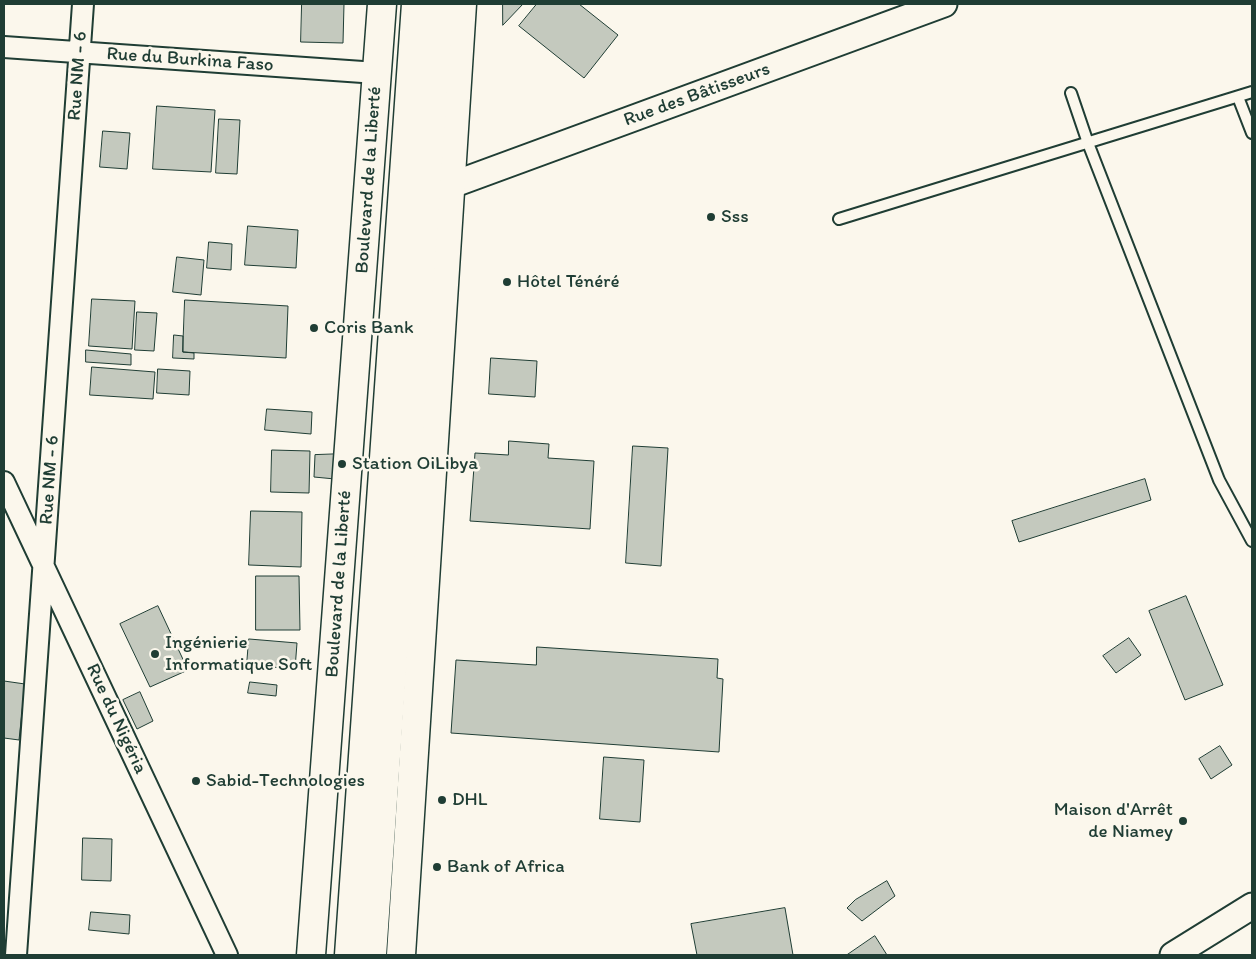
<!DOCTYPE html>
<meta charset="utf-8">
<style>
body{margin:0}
#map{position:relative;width:1256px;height:959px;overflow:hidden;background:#fbf7ec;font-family:Itim,sans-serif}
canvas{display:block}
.frame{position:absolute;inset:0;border:5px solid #1f3d34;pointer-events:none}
</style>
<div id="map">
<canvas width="1256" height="959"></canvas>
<div class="frame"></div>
</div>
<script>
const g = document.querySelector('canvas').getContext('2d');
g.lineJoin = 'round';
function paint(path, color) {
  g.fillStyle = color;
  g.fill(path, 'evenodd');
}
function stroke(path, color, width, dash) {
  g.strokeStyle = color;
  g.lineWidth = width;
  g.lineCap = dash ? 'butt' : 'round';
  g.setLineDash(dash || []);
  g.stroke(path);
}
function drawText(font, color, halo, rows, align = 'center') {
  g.font = font + ' Itim,sans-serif';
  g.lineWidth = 5;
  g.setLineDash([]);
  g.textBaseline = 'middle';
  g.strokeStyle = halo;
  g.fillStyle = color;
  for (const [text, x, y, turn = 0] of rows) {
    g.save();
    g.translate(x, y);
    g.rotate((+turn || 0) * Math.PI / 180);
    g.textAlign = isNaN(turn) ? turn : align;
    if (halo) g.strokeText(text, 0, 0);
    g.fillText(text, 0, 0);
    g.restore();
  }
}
const building = new Path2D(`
 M302,4h42l-1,39 -42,-1z
 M503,4h20l-20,21z
 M537,4h42l39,31 -34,43 -65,-52z
 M157,106l58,4 -4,62 -58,-3z
 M219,119l21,1 -3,54 -21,-1z
 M103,131l27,2 -3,36 -27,-2z
 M248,226l50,4 -2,38 -51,-3z
 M209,242l23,2 -1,26 -24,-2z
 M177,257l27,3 -3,35 -28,-3z
 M92,299l43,2 -3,48 -43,-3z
 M185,300l103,6 -2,52 -103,-6z
 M137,312l20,1 -3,38 -19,-1z
 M174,335l9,1v16l11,1v6l-21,-1z
 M86,350l45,4v11l-45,-3z
 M491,358l46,3 -2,36 -46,-3z
 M92,367l63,5 -2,27 -63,-4z
 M158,369l32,2 -1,24 -32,-2z
 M267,409l45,3 -1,22 -46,-4z
 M509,441l40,3 -1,14 46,3 -4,68 -120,-8 5,-68 33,2z
 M633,446l35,2 -7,118 -35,-3z
 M272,450l38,1 -1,42 -38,-1z
 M343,454l-8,25 -21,-2 1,-22z
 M1145,479l6,21 -132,42 -7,-21z
 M251,511l51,1 -1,55 -52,-2z
 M256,576h43l1,54h-44z
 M1186,596l37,89 -38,15 -36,-89z
 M158,606l30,64 -38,17 -30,-63z
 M1129,638l12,17 -25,18 -13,-17z
 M249,639l48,4 -2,26 -48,-4z
 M537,647l181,12 -1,19 6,1 -4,73 -268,-19 5,-73 80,5z
 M4,681l21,3 -6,56 -15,-2z
 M250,682l27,3 -1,11 -28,-3z
 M140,692l13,29 -16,8 -14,-29z
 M1220,746l12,19 -21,14 -12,-20z
 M604,757l40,3 -4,62 -40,-3z
 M83,838l29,1 -1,42 -29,-1z
 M887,881l8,15 -33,25 -15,-13 8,-8z
 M785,908l8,47h-96l-6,-31z
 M91,912l39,3 -1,19 -40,-4z
 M875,936l12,19h-40z`);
paint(building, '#c4c9be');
stroke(building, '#1f3d34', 1);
const service = new Path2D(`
 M1071,93l17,50 131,337 33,61
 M1238,97l14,36
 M839,219l413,-127`);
const minor = new Path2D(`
 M4,47l373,26
 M4,482l223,473
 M16,955l67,-951`);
const tertiary = new Path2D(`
 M449,186l495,-182
 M1173,955l79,-49`);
const secondary = new Path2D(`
 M311,955l71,-951
 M401,955l61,-951`);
const trunk = new Path2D(`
 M349,955l67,-951
 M372,955l67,-951`);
stroke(service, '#1f3d34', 14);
stroke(minor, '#1f3d34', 24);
stroke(tertiary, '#1f3d34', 29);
stroke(secondary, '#1f3d34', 31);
stroke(trunk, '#1f3d34', 31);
stroke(service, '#fbf7ec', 10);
stroke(minor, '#fbf7ec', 20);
stroke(tertiary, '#fbf7ec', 25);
stroke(secondary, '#fbf7ec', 28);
stroke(trunk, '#fbf7ec', 28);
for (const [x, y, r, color] of [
 [711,217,5,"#1f3d34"],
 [507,282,5,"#1f3d34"],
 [314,328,5,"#1f3d34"],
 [342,464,5,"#1f3d34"],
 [155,654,5,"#1f3d34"],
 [196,781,5,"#1f3d34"],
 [442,800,5,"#1f3d34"],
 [1183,821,5,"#1f3d34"],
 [437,867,5,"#1f3d34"]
]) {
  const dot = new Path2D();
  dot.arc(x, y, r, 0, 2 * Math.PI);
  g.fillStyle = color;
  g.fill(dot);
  stroke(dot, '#fbf7ec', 2);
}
drawText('19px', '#1f3d34', '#fbf7ec', [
 ["Rue du Burkina Faso",190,60,4],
 ["Rue NM - 6",78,76,-86],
 ["Rue des Bâtisseurs",697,95,-20],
 ["Boulevard de la Liberté",369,180,-86],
 ["Rue NM - 6",50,480,-86],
 ["Boulevard de la Liberté",339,584,-86],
 ["Rue du Nigéria",116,719,65]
]);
drawText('19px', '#1f3d34', '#fbf7ec', [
 ["Sss",721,217],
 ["Hôtel Ténéré",517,282],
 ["Coris Bank",324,328],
 ["Station OiLibya",352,464],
 ["Ingénierie",165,643],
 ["Informatique Soft",165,665],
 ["Sabid-Technologies",206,781],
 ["DHL",452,800],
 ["Maison d'Arrêt",1173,810,"right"],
 ["de Niamey",1173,832,"right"],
 ["Bank of Africa",447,867]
], 'left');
</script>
